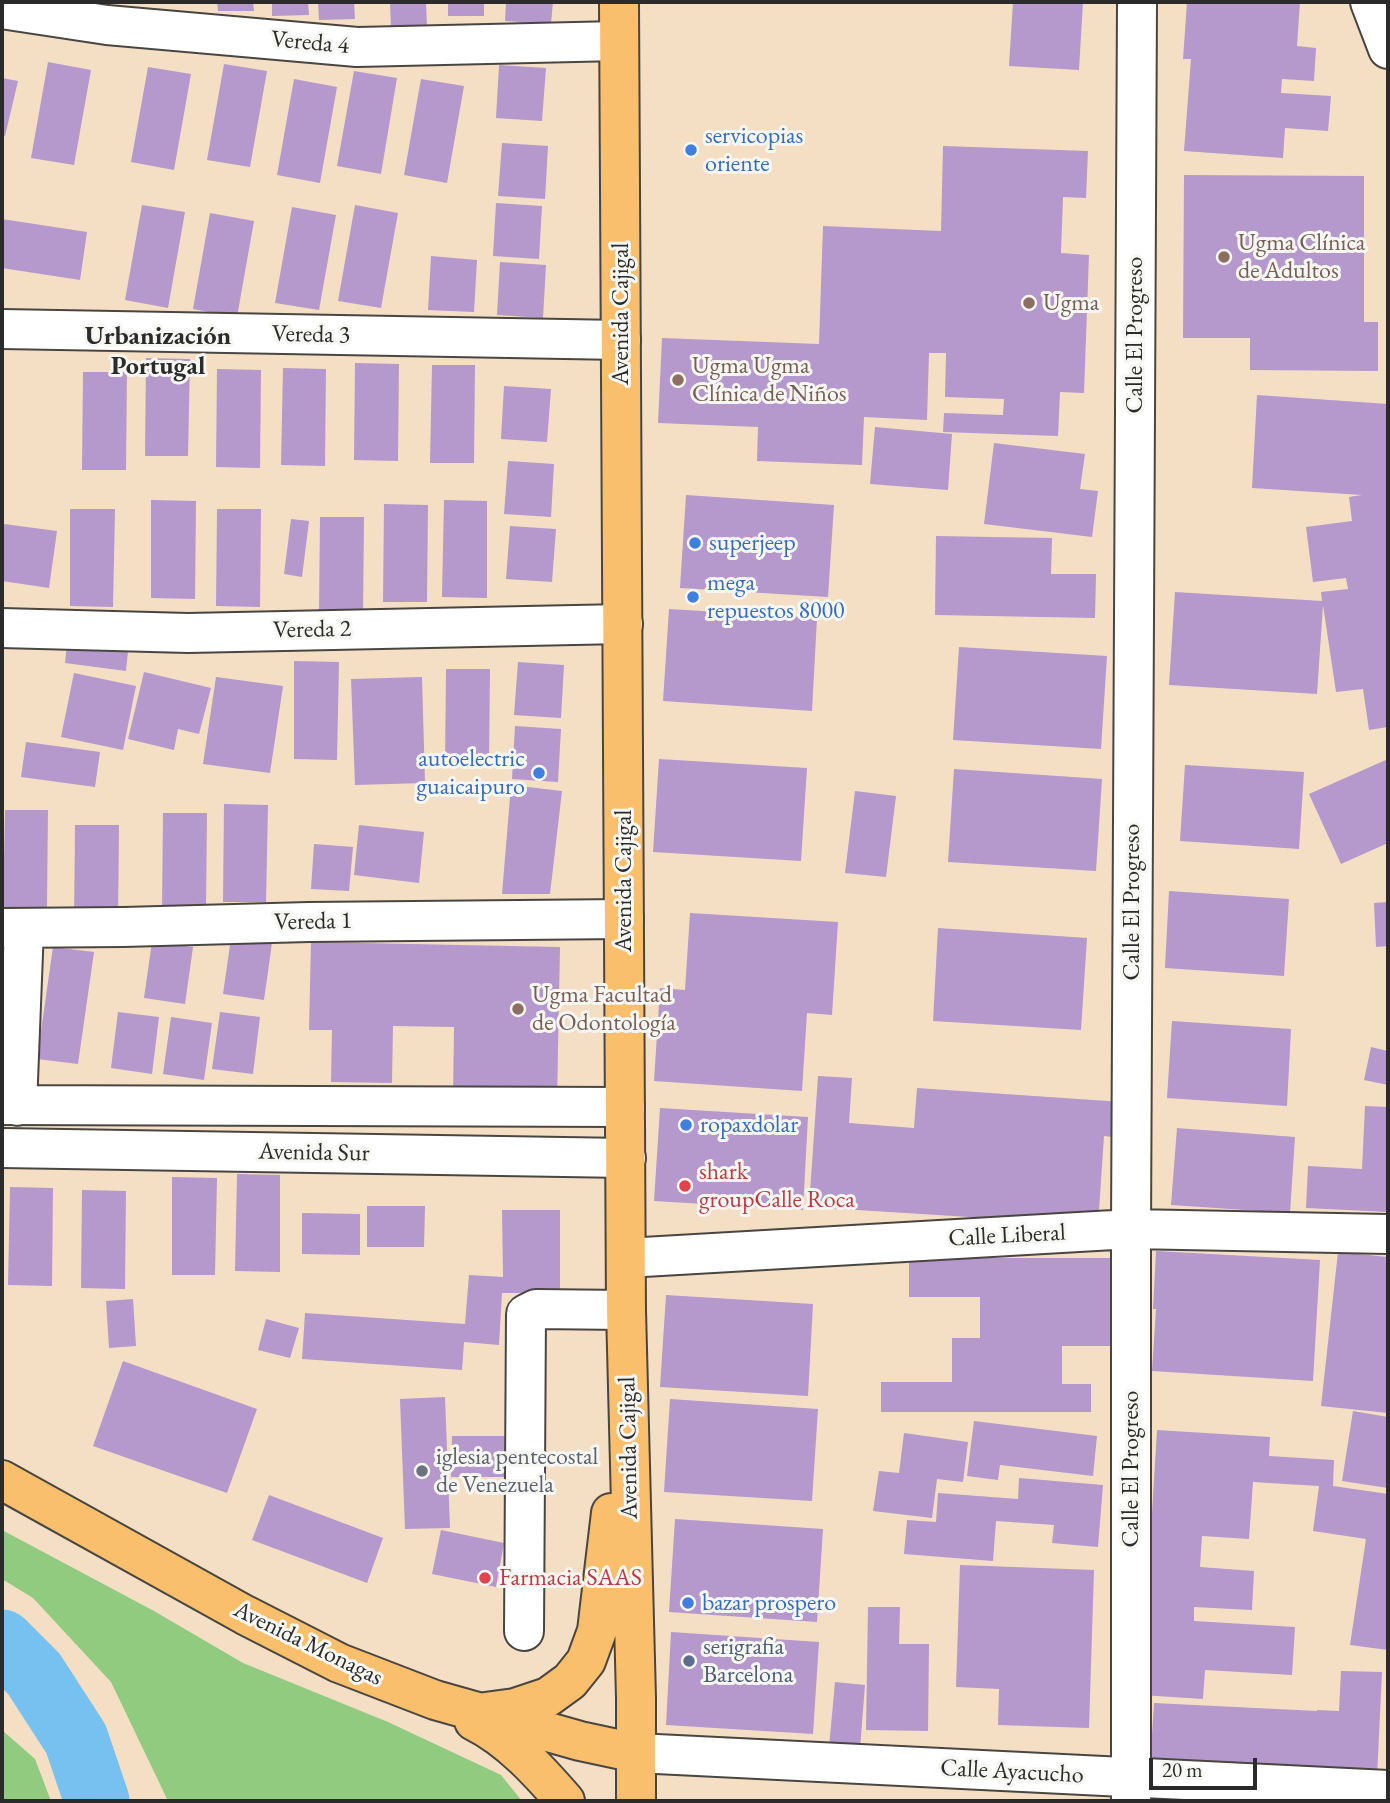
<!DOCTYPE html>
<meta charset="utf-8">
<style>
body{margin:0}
#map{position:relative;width:1390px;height:1803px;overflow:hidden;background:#f4dfc5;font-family:"EB Garamond",serif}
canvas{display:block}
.frame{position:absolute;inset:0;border:4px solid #2b2b2b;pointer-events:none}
.scale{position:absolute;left:1149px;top:1758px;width:108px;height:32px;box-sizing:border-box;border:4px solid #2b2b2b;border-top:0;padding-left:9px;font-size:21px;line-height:24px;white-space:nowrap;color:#2b2b2b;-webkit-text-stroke:5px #f6f6f2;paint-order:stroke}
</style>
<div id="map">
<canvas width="1390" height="1803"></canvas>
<div class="frame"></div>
<div class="scale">20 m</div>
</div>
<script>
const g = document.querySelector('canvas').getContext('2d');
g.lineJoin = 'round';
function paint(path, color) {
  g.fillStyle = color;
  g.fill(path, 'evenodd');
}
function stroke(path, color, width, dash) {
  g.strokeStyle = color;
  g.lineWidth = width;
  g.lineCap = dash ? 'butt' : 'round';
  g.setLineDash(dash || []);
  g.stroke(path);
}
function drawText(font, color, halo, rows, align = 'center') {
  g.font = font + ' "EB Garamond",serif';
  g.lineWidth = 6;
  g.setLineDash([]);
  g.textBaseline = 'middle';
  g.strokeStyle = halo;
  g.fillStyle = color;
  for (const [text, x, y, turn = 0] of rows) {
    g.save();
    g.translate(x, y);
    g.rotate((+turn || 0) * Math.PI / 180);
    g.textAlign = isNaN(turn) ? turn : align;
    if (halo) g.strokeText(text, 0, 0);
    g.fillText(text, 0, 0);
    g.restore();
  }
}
paint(new Path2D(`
 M2,1530l152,81 89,52 145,59 113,53 21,26h-354l-57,-119 -78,-84 -31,-19z
 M2,1730l33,29 16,42h-49z`), '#90cb80');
stroke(new Path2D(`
 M2,1642l32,32 42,65 21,62`), '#76c1ef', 65);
paint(new Path2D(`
 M217,2h36l1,9h-36z
 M272,2h36l1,13 -37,1z
 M318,2h36l1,17 -36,1z
 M390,2h36l1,26 -36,1z
 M448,2h36v14h-36z
 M506,2h47l-2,22 -46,-3z
 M1013,2h70l-4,68 -70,-4z
 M1187,2h113l-3,44 19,2 -2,33 -32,-2 -1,14 50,3 -3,35 -43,-3 -2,30 -99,-7 7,-92h-8z
 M48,62l43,8 -17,95 -43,-7z
 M224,64l43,7 -17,96 -43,-7z
 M499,65l47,3 -4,53 -46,-3z
 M148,67l43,7 -17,96 -43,-8z
 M354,71l43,7 -16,96 -44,-8z
 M2,78l16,3 -13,55 -3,-1z
 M294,79l43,8 -17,96 -43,-8z
 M421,79l43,7 -17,97 -43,-8z
 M502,143l46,3 -3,53 -47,-3z
 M943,146l145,5 -2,47 -23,-1 -2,56 28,2 -5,138 -24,-1 -2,44 -115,-4 1,-19 59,2 1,-16 -59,-2 1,-44h-17l-2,67 -63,-3 -2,48 -105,-4 1,-34 -100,-4 4,-85 157,6 4,-118 118,5z
 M1184,175l180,1v146h14v49l-128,-1v-32h-67z
 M496,203l46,3 -3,53 -46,-3z
 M142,205l43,7 -17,96 -43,-8z
 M355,205l43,8 -17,95 -43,-7z
 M292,207l44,8 -17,95 -44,-7z
 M210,213l44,8 -17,96 -44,-8z
 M2,219l85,13 -7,48 -78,-12z
 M431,256l46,4 -3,52 -46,-2z
 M500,262l46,3 -3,53 -46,-3z
 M146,358l44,1 -2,97h-43z
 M355,363l44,1 -1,97 -44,-1z
 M432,365h43l-1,98h-44z
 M283,368l43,1 -1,97 -44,-1z
 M217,369l44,1 -1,98 -44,-1z
 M83,372h44l-1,98h-44z
 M504,386l47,3 -4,53 -46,-3z
 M1257,395l131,9v323l-19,3 -6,-41 -27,3 -13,-87 -6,89 -148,-9 6,-93 147,9 -1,-9 27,-3 -2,-11 -33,4 -7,-55 46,-6 -3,-24 13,-2 -110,-7z
 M875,427l77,7 -4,56 -78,-6z
 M994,443l91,11 -5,35 18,2 -6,46 -108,-13z
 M508,461l46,3 -3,53 -47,-3z
 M686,495l148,10 -6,92 -148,-9z
 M151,500l45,1 -1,98 -44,-1z
 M444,500l43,1v97l-45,-1z
 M384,504l44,1 -1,97h-44z
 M70,509h45l-2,98 -43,-1z
 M217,509h44l-1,98 -44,-1z
 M320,517h44l-1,98 -44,-1z
 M291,519l18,2 -7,56 -18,-3z
 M4,524l53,7 -8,57 -47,-7v-41z
 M510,526l46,3 -4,53 -46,-3z
 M936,536l116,2 -1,36h45l-1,44 -160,-3z
 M669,609l148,9 -5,93 -149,-10z
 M68,634l61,7 -3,30 -61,-8z
 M959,647l148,9 -6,93 -148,-9z
 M294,661l45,1 -2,98 -43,-1z
 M518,662l46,3 -3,53 -47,-3z
 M446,669h44l-1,98h-44z
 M144,672l67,16 -12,46 -21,-5 -4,21 -46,-11z
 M74,673l62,13 -13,64 -62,-13z
 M216,677l67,9 -13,87 -67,-9z
 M422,677l3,106 -70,2 -4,-106z
 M515,726l46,3 -3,53 -46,-3z
 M26,742l74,10 -5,35 -74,-10z
 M659,759l148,9 -6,93 -148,-9z
 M1388,759v84l-47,21 -32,-70z
 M1185,765l119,7 -5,77 -119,-8z
 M954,769l148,10 -6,92 -148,-9z
 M511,785l51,6 -12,103h-48z
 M855,791l41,5 -10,81 -41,-4z
 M224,804l44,1 -2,97h-43z
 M5,810h43l-1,97h-44z
 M163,813h44l-1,98 -44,-1z
 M75,825h44l-1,98 -44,-1z
 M359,825l65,7 -5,51 -65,-8z
 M314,844l39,3 -4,44 -38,-2z
 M1169,891l120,8 -5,77 -119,-8z
 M1388,902v44l-12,1 -2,-44z
 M690,913l148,9 -6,93 -25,-2 -5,78 -148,-10 6,-93 25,2z
 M938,928l149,10 -6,92 -148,-9z
 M231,938l41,5 -8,57 -41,-6z
 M152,942l41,5 -8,57 -41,-6z
 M311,942l249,5 -3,154 -104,-2 1,-72 -61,-1 -1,57 -61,-1 1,-52h-23z
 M53,947l41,5 -16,112 -41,-5z
 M118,1012l41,5 -7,57 -41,-6z
 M220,1012l40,5 -7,57 -41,-5z
 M171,1017l41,6 -8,57 -41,-6z
 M1172,1021l119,8 -4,77 -120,-8z
 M1371,1047l17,4v34l-24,-5z
 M818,1076l34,2 -3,45 65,5 3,-40 205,14 -2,36 -16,-2 -6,89 -289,-18z
 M1365,1106l23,1v105l-82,-4 2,-42 54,3z
 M660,1108l148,9 -5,93 -149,-9z
 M1177,1128l118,9 -5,76 -119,-8z
 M237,1174l43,1v97l-45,-1z
 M172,1177l45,1 -2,97h-43z
 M10,1187l43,1 -1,98 -44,-1z
 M82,1190l44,1 -1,98 -44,-1z
 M367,1206h58l-1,41h-57z
 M502,1210h58v83h-58l-3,52 -35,-3 -2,28 -160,-11 3,-46 160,11 4,-49 34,2z
 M302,1213l58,1v41l-58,-1z
 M1156,1251l164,9 -7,121 -161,-10 4,-62h-3z
 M1338,1252l50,5v156l-67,-7z
 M909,1258h202v39l3,-1 -1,50h-51v38h29v28h-210v-30h71v-44h28v-41h-71z
 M666,1295l147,9 -5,92 -148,-9z
 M133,1299l3,47 -27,2 -3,-47z
 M266,1319l33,9 -9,30 -32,-8z
 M123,1361l134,48 -30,84 -134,-47z
 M445,1397l5,131 -45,1 -5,-130z
 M670,1399l148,10 -6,92 -148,-9z
 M1353,1411l35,6v71l-46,-7z
 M974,1421l123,15 -4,40 -93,-11 -2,15 -31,-4z
 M1157,1430l113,7 -1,19 65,4 -1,26 55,8v156l-38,-5 16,-106 -53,-8 6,-45 -66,-4 -4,57 -47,-3 -2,31 54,4 -2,39 -58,-3v14l101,6 -3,48 -87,-5 -2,29 -62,-4z
 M904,1433l64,9 -5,40 -26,-3 -5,39 -59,-7 6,-40 20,2z
 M452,1436h57v41h-58z
 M1019,1478l84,7 -5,62 -46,-4 2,-18 -58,-4 -3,40 -89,-7 3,-34 29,2 2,-29 80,6z
 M269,1495l114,43 -16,45 -115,-43z
 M675,1519l148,10 -6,93 -148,-10z
 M441,1530l63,13 -8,44 -64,-13z
 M960,1565l134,5 -5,158 -91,-3 1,-36 -43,-2z
 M868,1607h32l-1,37h30l-1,87 -62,-1z
 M671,1632l148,10 -6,92 -147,-9z
 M1341,1671l41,1 -5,105 -227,-11 4,-63 163,8v-1l22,1z
 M835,1682l30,3 -5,64 -31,-2z`), '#b598cc');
const minor = new Path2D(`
 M1370,2l18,47
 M2,9l105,16 250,22 262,-6
 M2,329l619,11
 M2,628l186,5 435,-9
 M2,928l121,-1 186,-5 315,-3
 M2,1105l623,2
 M17,1106l7,-178
 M2,1148l624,10
 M626,1258l505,-29 257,5
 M524,1631l2,-317 10,-5 90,1
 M636,1753l752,37
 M1131,1801v-572l6,-1227`);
const major = new Path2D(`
 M619,2l7,1308 10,388v103
 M2,1480l243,135 94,48 96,37 145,41 56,12
 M485,1712l30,-4 33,-11 22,-16 16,-20 11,-30 14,-118
 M474,1721c36,18 65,50 91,80`);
stroke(minor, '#494642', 42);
stroke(major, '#494642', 42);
stroke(minor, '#fff', 38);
stroke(major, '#f9bf6c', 38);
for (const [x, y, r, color] of [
 [691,150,7,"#3f7fe0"],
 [1224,257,7,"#8d6e63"],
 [1029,303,7,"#8d6e63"],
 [678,380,7,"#8d6e63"],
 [695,543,7,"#3f7fe0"],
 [693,597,7,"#3f7fe0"],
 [539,773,7,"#3f7fe0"],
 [518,1009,7,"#8d6e63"],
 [686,1125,7,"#3f7fe0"],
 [685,1186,7,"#e0444e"],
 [422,1471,7,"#6b7280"],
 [485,1578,7,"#e0444e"],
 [688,1603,7,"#3f7fe0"],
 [689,1661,7,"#5c6f8a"]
]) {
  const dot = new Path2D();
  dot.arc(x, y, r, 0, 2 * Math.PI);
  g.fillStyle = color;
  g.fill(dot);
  stroke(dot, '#f6f6f2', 2.5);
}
drawText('24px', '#2b2b2b', '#f6f6f2', [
 ["Vereda 4",310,43,5],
 ["Avenida Cajigal",621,314,-90],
 ["Vereda 3",311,335,1],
 ["Calle El Progreso",1135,335,-90],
 ["Vereda 2",312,630,-1],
 ["Avenida Cajigal",624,881,-90],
 ["Calle El Progreso",1132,902,-90],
 ["Vereda 1",313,922,-1],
 ["Avenida Sur",314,1153,1],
 ["Calle Liberal",1007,1236,-3],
 ["Avenida Cajigal",629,1448,-91],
 ["Calle El Progreso",1131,1469,-90],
 ["Avenida Monagas",308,1644,26],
 ["Calle Ayacucho",1012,1772,3]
]);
drawText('24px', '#366cbe', '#f6f6f2', [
 ["servicopias",705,136],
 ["oriente",705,164],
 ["superjeep",709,543],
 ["mega",707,583],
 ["repuestos 8000",707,611],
 ["autoelectric",525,759,"right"],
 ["guaicaipuro",525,787,"right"],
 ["ropaxdolar",700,1125],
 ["bazar prospero",702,1603]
], 'left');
drawText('24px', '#785e54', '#f6f6f2', [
 ["Ugma Clínica",1238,243],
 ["de Adultos",1238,271],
 ["Ugma",1043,303],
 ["Ugma Ugma",692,366],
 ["Clínica de Niños",692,394],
 ["Ugma Facultad",532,995],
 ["de Odontología",532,1023]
], 'left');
drawText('24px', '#be3a42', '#f6f6f2', [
 ["shark",699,1172],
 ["groupCalle Roca",699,1200],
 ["Farmacia SAAS",499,1578]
], 'left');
drawText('24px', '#5b616d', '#f6f6f2', [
 ["iglesia pentecostal",436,1457],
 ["de Venezuela",436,1485]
], 'left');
drawText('24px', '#4e5e75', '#f6f6f2', [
 ["serigrafia",703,1647],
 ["Barcelona",703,1675]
], 'left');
drawText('bold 26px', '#2b2b2b', '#f6f6f2', [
 ["Urbanización",158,337],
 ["Portugal",158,367]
]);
</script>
